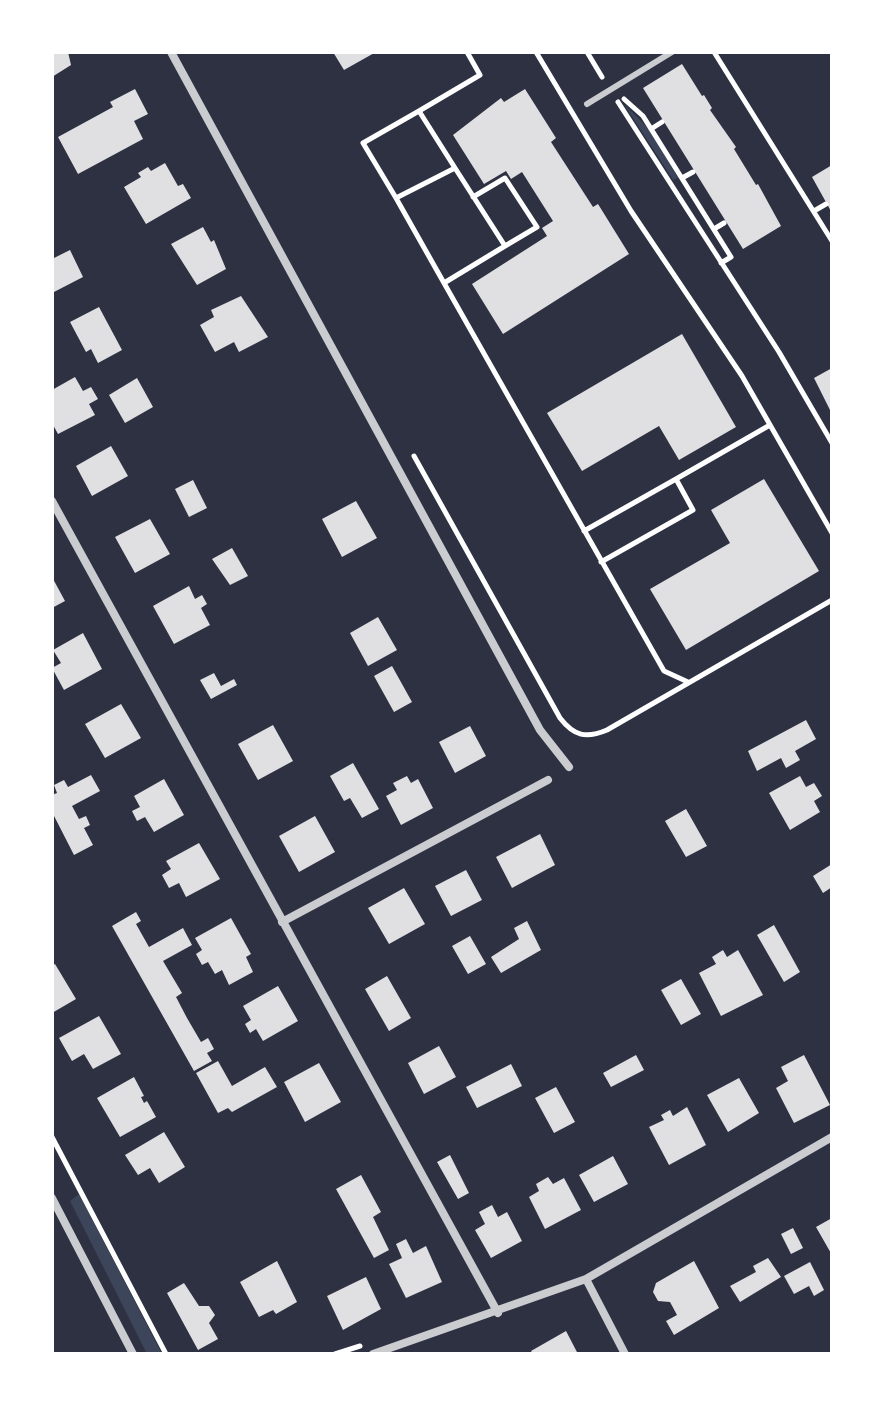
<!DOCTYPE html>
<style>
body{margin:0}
#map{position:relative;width:884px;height:1406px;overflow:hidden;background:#2d3142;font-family:Commissioner,sans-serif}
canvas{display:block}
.frame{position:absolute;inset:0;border:54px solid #fff;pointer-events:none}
</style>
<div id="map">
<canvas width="884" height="1406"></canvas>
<div class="frame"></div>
</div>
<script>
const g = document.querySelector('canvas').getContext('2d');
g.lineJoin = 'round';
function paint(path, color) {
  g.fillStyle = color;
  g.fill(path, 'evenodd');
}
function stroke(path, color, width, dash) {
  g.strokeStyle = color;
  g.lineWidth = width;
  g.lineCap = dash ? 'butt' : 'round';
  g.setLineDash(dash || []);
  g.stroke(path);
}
paint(new Path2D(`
 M624,104l26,26 28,48 -5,2z
 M79,1194l83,160h-15l-77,-153z`), '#3c4559');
paint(new Path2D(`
 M52,52h16l3,13 -19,12z
 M333,52h43l-32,18z
 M682,64l20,32 2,-1 8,13 -2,2 26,37 -2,2 22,36 2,-1 23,42 -38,23 -100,-161z
 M135,89l13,25 -14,7 9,18 -65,35 -20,-37 55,-30 -3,-5z
 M525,89l31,49 -5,4 42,65 5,-3 31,50 -126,80 -31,-50 75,-48 -5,-8 11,-7 -31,-49 -11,7 -5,-8 -22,13 -31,-49 48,-37 3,4z
 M165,163l13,23 5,-2 8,14 -45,26 -22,-37 17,-10 -3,-4 10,-6 3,4z
 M832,165v48l-20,-36z
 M203,227l8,15 3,-2 12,29 -29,16 -26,-41z
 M70,250l13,27 -29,15 -2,-33z
 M241,296l27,41 -29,15 -5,-10 -19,10 -15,-27 14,-8 -3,-7z
 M99,307l23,43 -24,13 -7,-14 -5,3 -16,-30z
 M682,334l54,93 -57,33 -20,-34 -77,45 -35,-58z
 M832,368v46l-18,-36z
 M75,377l8,14 8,-4 7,12 -9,5 6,11 -37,19 -6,-11v-33z
 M137,378l16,29 -28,16 -16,-28z
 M111,446l17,30 -36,20 -16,-30z
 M764,479l55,92 -133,79 -36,-61 80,-46 -19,-33z
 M193,480l14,28 -18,9 -14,-28z
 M356,501l21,37 -35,19 -20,-38z
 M150,519l20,35 -35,19 -20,-36z
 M232,548l16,28 -18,9 -18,-26z
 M52,577l13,24 -13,7z
 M189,586l6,13 7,-4 5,9 -6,4 9,17 -36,19 -21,-38z
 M378,617l19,33 -29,16 -18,-33z
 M83,633l19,36 -38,21 -12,-22 9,-5 -8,-13z
 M392,666l20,36 -18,10 -20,-36z
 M214,673l7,13 13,-7 3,6 -26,14 -11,-19z
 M121,704l20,34 -36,20 -20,-34z
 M806,720l10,19 -21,12 5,9 -14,8 -5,-10 -24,13 -9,-20z
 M273,725l20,36 -35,19 -20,-36z
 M470,726l16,30 -31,17 -16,-31z
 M353,763l26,46 -17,9 -12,-20 -6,3 -14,-25z
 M91,775l9,16 -28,15 7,13 7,-3 4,9 -6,3 9,17 -19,10 -22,-43v-17l5,-2 -3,-8 10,-5 4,7z
 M407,776l4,7 7,-4 15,29 -32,17 -15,-29 11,-6 -4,-7z
 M800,776l6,11 8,-4 8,13 -8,5 6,11 -30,18 -21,-37z
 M164,779l20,36 -30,17 -9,-15 -8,4 -5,-10 8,-4 -6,-11z
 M686,809l21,37 -21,11 -21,-36z
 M315,816l20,36 -36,20 -20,-36z
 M540,834l15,31 -43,23 -16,-31z
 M199,843l21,36 -34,18 -7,-14 -10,5 -7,-13 9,-6 -5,-8z
 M832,864v23l-9,6 -10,-17z
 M466,870l16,30 -31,16 -16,-30z
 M404,888l21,36 -36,20 -21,-36z
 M136,912l5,9 -5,3 13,23 34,-19 9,17 -29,16 19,32 -6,4 11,21 14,24 7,-4 6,11 -7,4 5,8 -18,10 -82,-145z
 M231,918l20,36 -5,3 7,15 -24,13 -7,-15 -7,4 -7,-12 -6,3 -6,-11 6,-4 -7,-12z
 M527,921l14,29 -40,23 -10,-16 28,-18 -5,-11z
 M774,925l26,47 -16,10 -27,-47z
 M470,936l16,28 -18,10 -16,-28z
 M723,950l4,7 11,-7 25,45 -42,21 -22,-43 17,-9 -4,-7z
 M55,964l21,35 -24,14v-47z
 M387,976l24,42 -22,13 -24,-42z
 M681,979l20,35 -20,11 -20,-35z
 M278,986l20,35 -35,20 -7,-12 -6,4 -5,-9 6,-4 -8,-14z
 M99,1016l22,38 -28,15 -9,-15 -12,7 -13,-23z
 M439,1046l17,31 -32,17 -16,-31z
 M636,1055l8,15 -33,17 -8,-14z
 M804,1055l26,50 -36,18 -18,-35 12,-7 -7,-14z
 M218,1061l14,25 33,-19 12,20 -45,25 -4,-4 -10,5 -22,-40z
 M319,1063l22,39 -36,20 -21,-40z
 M511,1064l11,22 -45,22 -11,-21z
 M134,1077l10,19 -3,1 3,6 3,-2 9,16 -36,20 -23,-39z
 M739,1078l20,35 -31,19 -21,-37z
 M556,1087l19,35 -21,11 -19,-35z
 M687,1107l19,38 -37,20 -20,-38 15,-7 -3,-5 9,-5 3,6z
 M164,1132l21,35 -26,16 -9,-15 -12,7 -13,-20z
 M450,1155l19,38 -11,6 -21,-37z
 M613,1156l15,28 -34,18 -15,-27z
 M361,1175l20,37 -8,5 16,33 -15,8 -38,-69z
 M548,1177l5,7 11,-6 17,32 -36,19 -16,-32 10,-6 -3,-7z
 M492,1205l6,12 9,-5 15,29 -31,17 -16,-28 10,-6 -6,-12z
 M832,1218v37l-16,-28z
 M793,1228l10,20 -12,6 -10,-20z
 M406,1239l7,14 13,-7 16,36 -36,16 -17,-34 13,-6 -6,-14z
 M768,1258l13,19 -41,25 -10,-16 26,-14 -3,-6z
 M277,1261l20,41 -21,12 -3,-4 -14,7 -19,-35z
 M694,1261l25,47 -45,27 -8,-14 11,-6 -7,-13 -12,-1 -5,-9 3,-9z
 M810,1262l14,28 -10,6 -5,-10 -15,8 -10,-18z
 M366,1277l15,32 -38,21 -16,-34z
 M184,1283l15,23h10l6,9 -6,8 9,16 -20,11 -31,-57z
 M566,1331l12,23h-45l-2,-3z`), '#e0e0e3');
stroke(new Path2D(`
 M536,52l95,159 111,165 90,157
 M587,52l15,25
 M714,52l118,189
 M624,99l19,17 88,141 -10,6
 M618,102l161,250 53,91
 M419,111l61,-36 -13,-23
 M651,129l11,-7
 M682,178l11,-6
 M473,197l32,-19 32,49 -32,19
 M396,198l-33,-55 56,-32 36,57
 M814,211l12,-7
 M714,229l10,-6
 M444,283l-48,-85 59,-30 50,78 -61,37 220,388 24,11
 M414,456l146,262c14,18 26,21 47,12l225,-130
 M676,479l94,-54
 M584,531l92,-52 17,31 -92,52
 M52,1137l114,217
 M335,1354l25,-8`), '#fff', 5);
stroke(new Path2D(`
 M587,104l85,-52`), '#caccd0', 6);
stroke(new Path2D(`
 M171,52l369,678 29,37
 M52,501l446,812
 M282,922l266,-142
 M52,1198l81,156
 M586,1279l39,75
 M373,1354l213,-75 246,-142`), '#caccd0', 8);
</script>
